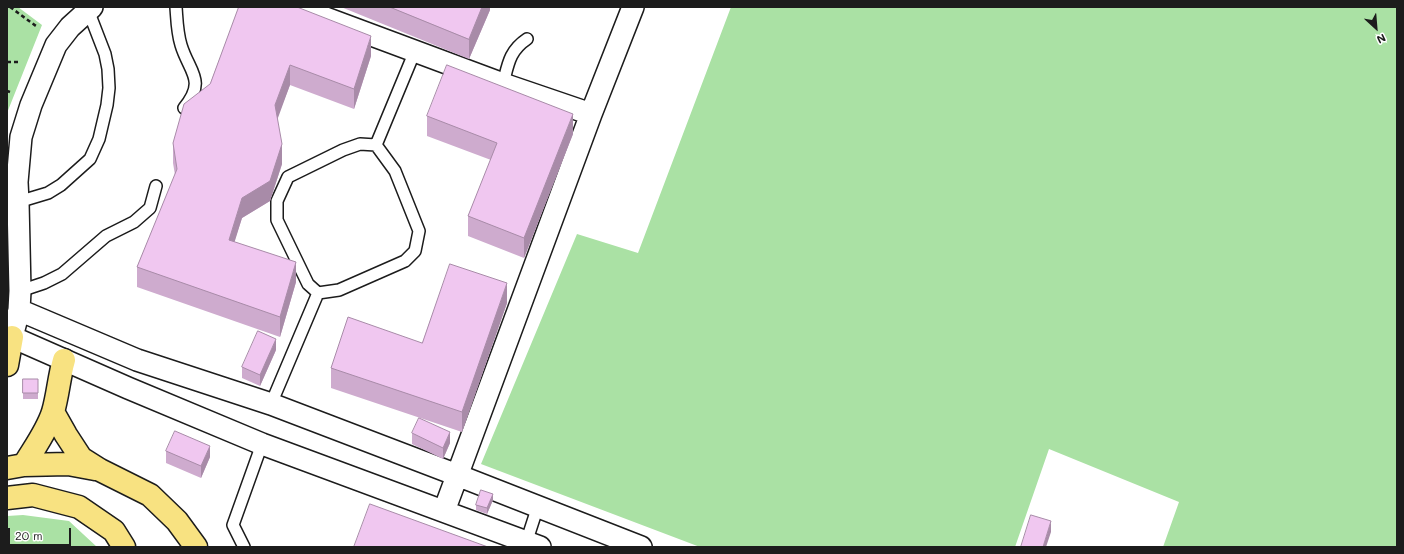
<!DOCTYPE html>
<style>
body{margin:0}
#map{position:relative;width:1404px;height:554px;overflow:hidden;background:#fff;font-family:Mali,sans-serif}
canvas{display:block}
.frame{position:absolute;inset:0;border:8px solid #1c1c1c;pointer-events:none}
.north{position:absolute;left:1356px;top:8px;width:40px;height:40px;-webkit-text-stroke:3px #fff;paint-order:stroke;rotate:154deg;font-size:11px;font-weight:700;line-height:16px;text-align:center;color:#1c1c1c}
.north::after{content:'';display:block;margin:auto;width:14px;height:18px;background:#1c1c1c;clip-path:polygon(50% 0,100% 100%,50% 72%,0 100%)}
.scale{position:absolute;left:8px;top:528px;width:63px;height:18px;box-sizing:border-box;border:2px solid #1c1c1c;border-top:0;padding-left:5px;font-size:12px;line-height:14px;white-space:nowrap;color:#1c1c1c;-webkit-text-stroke:3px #fff;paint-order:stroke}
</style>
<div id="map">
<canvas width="1404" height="554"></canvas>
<div class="frame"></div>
<div class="north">N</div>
<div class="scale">20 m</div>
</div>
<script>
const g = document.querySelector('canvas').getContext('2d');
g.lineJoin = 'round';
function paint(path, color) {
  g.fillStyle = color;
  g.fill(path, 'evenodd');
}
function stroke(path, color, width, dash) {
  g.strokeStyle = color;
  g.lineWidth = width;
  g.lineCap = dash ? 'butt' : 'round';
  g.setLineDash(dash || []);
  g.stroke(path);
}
paint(new Path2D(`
 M7,7h11l24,18 -35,88z
 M731,7h666v540h-234l16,-45 -130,-53 -34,98h-315l-219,-83 96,-230 61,19z
 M23,515l46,6 28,26h-90v-31z`), '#aae1a4');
const service = new Path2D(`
 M176,7c1,13 1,25 5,38 8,27 26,35 3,63
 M503,84c5,-19 6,-33 24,-45
 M18,202l30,-9 13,-8 29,-26 9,-20 8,-34 2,-17 -1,-19 -3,-15 -17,-44
 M20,291l24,-8 18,-9 44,-38 28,-14 16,-14 6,-22
 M318,293l21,-3 66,-29 10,-10 4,-20 -24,-60 -19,-26
 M271,404l47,-111 -10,-9 -31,-64v-19l11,-24 55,-27 17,-6 16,1 39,-94
 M525,546l13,-40
 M244,547l-11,-22 29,-81`);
const minor = new Path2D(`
 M92,7l-22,20 -14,18 -25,60 -10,32 -4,45 1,20 2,89 -1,19 -7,27 116,51 134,56 278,103
 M300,7l15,7 188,70 88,30
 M19,310l118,50 134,44 186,71 184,72
 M444,511l147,-397 42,-107`);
const trunk = new Path2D(`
 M7,365l5,-28
 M53,412l13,23 15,23 19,12 50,25 27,26 19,26
 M24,465c10,-17 23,-34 29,-53 5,-17 6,-35 11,-52
 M7,468l17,-3 44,-1 27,5
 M7,498l26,-3 46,12 35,24 10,16`);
stroke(service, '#1c1c1c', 14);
stroke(minor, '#1c1c1c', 24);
stroke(trunk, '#1c1c1c', 25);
stroke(new Path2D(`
 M10,7l26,19
 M7,62h14
 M7,91l3,1`), '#1c1c1c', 2.5, [4, 3]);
stroke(service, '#fff', 11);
stroke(minor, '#fff', 21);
stroke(trunk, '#f8e281', 22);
paint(new Path2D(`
 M239,7l132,49 -17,53 -64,-24 -13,33 5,46 -12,37 -28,17 -8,24 62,40 -16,55 -143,-50v-20l38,-92 -2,-12v-20l37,-59z
 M341,7h149v3l-21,49z
 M427,116l146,18 -49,124 -56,-22v-20l23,-56 -64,-24z
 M507,303l-45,129 -131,-44v-20l91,-25z
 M276,350l-16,36 -18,-8v-11z
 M23,379h15v20h-15z
 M412,433l38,10 -7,16 -31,-15z
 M166,451l44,6 -9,21 -35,-15z
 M493,500l-6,14 -11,-4v-5z`), '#ceabce');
paint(new Path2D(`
 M482,7h8v3l-21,49v-20z
 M371,36v20l-17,53v-20z
 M290,65v20l-15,41v-21z
 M573,114v20l-49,124v-20z
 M282,144v20l-12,37 -28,17 -13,42v-20l13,-42z
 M296,262v20l-16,55v-20z
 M507,283v20l-45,129v-20z
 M276,339v11l-16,36v-11z
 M450,432v11l-7,16v-11z
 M210,446v11l-9,21v-12z
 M493,494v6l-6,14v-6z
 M1051,521v11l-5,15h-3z`), '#a88ba8');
const building = new Path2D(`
 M239,7h58l74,29 -17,53 -64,-24 -15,40 7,39 -12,37 -28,17 -13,42 67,22 -16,55 -143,-50 40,-98 -4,-26 11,-39 26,-20z
 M390,7h92l-13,32z
 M447,65l126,49 -49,124 -56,-22 29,-73 -70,-27z
 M450,264l57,19 -45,129 -131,-44 17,-51 74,26z
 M258,331l18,8 -16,36 -18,-8z
 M23,379h15v14h-15z
 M419,418l31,14 -7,16 -31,-15z
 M175,431l35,15 -9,20 -35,-15z
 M481,490l12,4 -6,14 -11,-3z
 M370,504l118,43h-134z
 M1031,515l20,6 -8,26h-22z`);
paint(building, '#f0c7f0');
stroke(building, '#a88ba8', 1);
</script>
